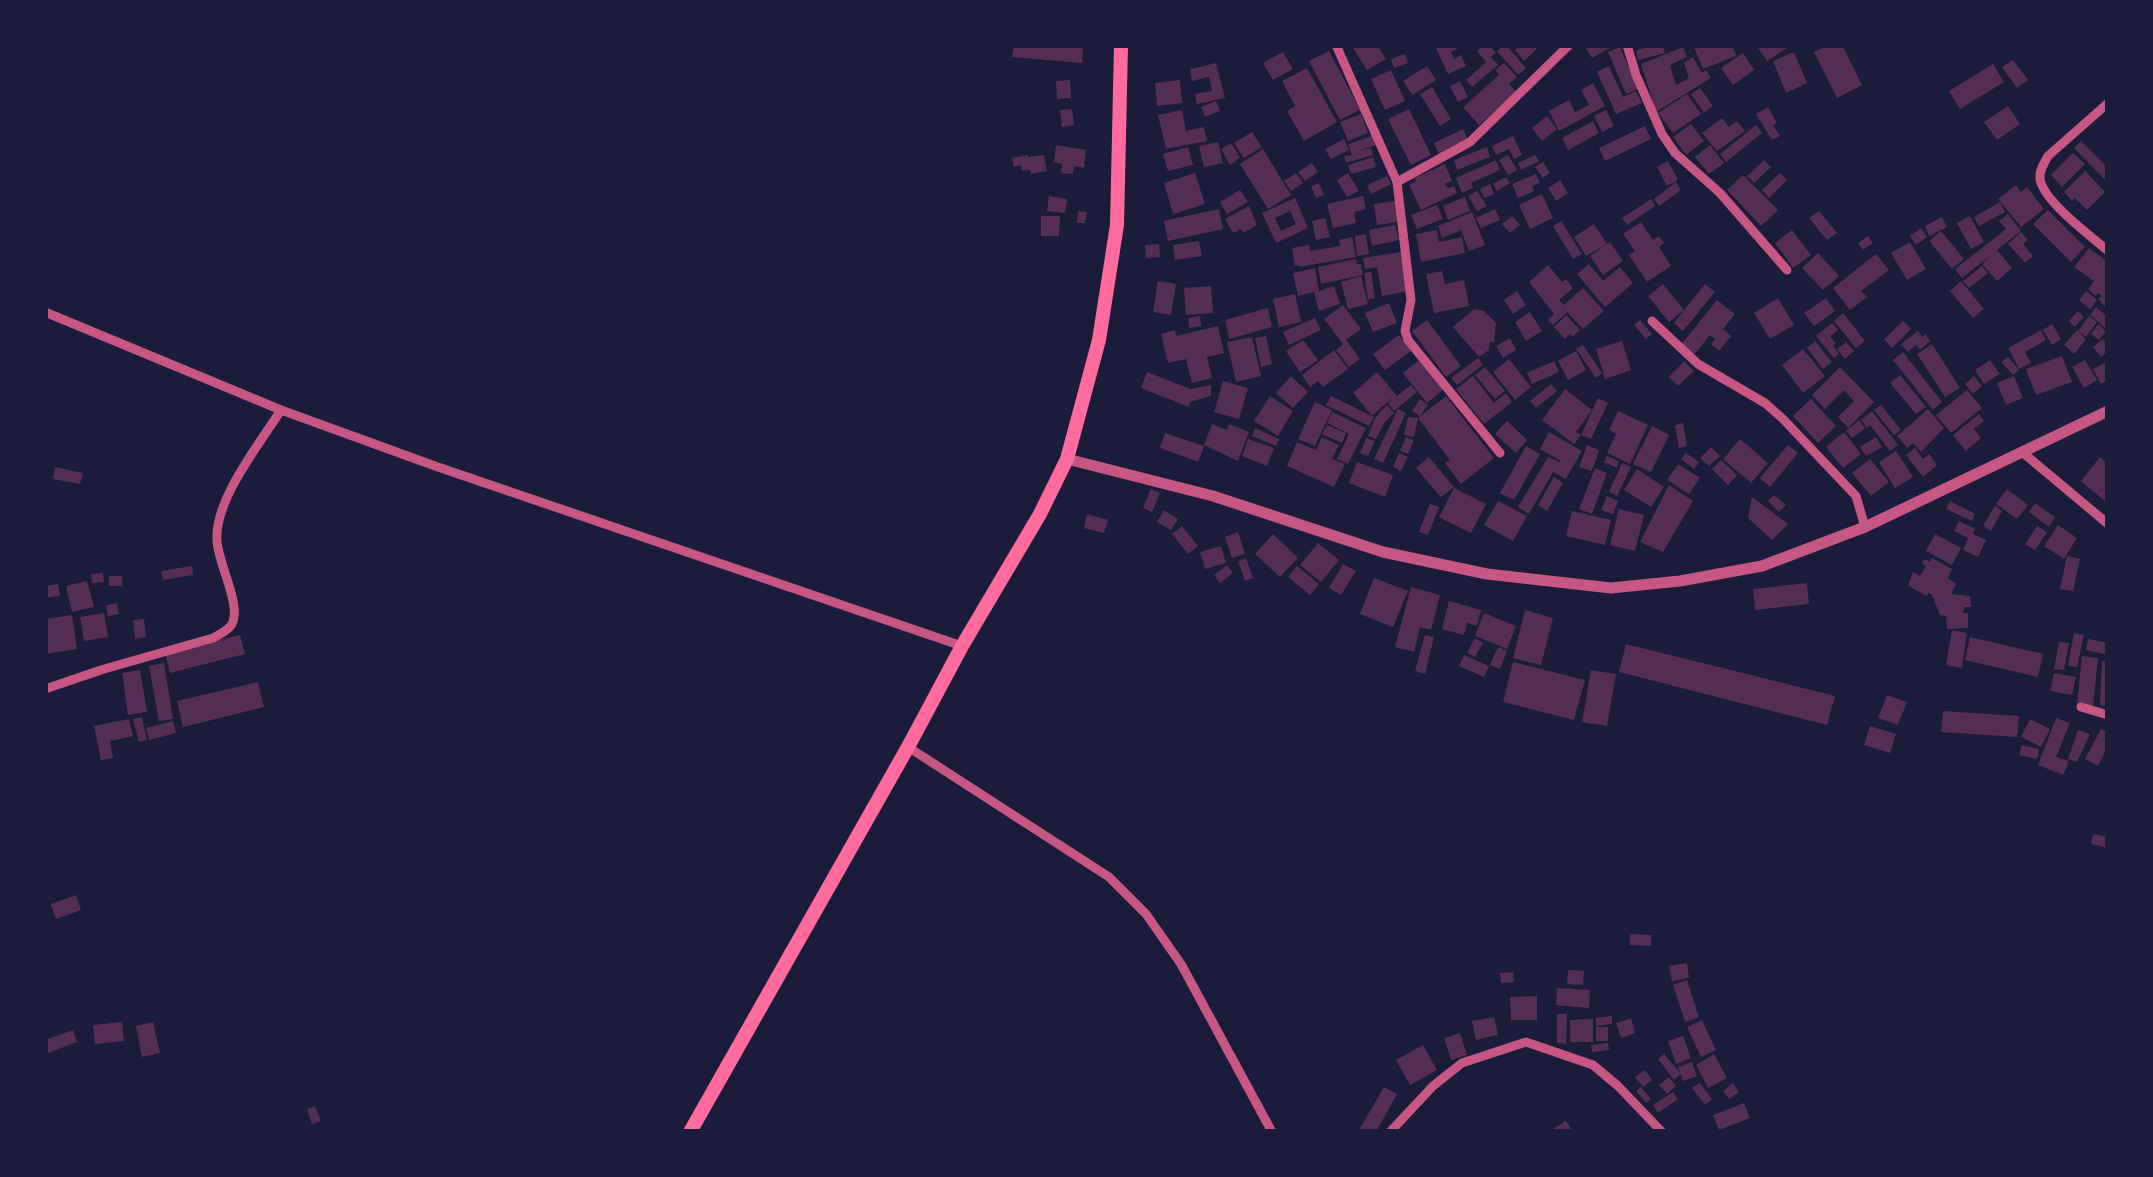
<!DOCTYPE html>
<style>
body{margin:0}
#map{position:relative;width:2153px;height:1177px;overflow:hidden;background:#1b1b3a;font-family:Quicksand,sans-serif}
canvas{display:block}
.frame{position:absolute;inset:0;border:48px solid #1b1b3a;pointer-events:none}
</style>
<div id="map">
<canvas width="2153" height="1177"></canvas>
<div class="frame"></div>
</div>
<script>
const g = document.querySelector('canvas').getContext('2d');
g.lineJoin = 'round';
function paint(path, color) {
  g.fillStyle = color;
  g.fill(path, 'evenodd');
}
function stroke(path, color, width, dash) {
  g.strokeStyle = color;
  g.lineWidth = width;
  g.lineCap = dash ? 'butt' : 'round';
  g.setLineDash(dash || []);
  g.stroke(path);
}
paint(new Path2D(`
 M1014,45h69l-1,18 -70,-6z
 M1351,45h26l9,14 -19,11z
 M1443,45h13l2,3 -7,4 3,7 7,-4 5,11 -18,8 -12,-26z
 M1483,45h6l7,8 -5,4 7,8 -26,22 -6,-7 20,-18 -9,-11z
 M1503,45h3l20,23 -8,7 -21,-24z
 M1521,45h12l4,4 -13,12 -9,-11z
 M1584,45h31l-23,13z
 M1656,45h7l2,8 -27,7 -2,-10z
 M1693,45h39l4,11 -33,13z
 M1756,45h29l2,3 -20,13z
 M1829,45h13l20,40 -25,13 -23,-46z
 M1620,47l18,42 -12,5 -18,-42z
 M1683,47l4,10 -17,8 6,20 13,-7 -5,-15 9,-6 9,16 4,-3 5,8 -55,34 -15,-48z
 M1329,51l31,59 -20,10 -31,-59z
 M1283,52l10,17 -20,11 -10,-17z
 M1794,52l13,31 -21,10 -13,-32z
 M1743,53l11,17 -21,15 -12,-17z
 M1405,54l3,9 -14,5 -3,-9z
 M2013,60l15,20 -11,8 -15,-21z
 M1216,63l9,35 -28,6 -2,-10 17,-3 -3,-14 -17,4 -2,-12z
 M1504,63l13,14 -8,7 8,9 -38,32 -16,-18 36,-32 -4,-5z
 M1993,64l11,18 -44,27 -11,-18z
 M1427,66l9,14 -24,15 -9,-14z
 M1609,66l14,31 13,-6 6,12 -26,11 -19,-42z
 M1307,68l30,54 -33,19 -17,-30 8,-5 -13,-25z
 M1391,70l14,31 -20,9 -14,-31z
 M1070,80l1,18 -14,1 -1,-18z
 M1180,80l2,23 -25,3 -2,-23z
 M1460,81l8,16 -10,5 -8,-16z
 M1593,83l12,23 -46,25 -10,-20 20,-11 6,12 14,-7 -8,-15z
 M1432,87l19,32 -11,7 -20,-32z
 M1700,88l13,18 -9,7 -13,-19z
 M1687,94l14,20 -28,19 -15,-20z
 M1216,101l4,10 -15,6 -4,-10z
 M2008,106l12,18 -23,16 -13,-18z
 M1768,107l9,16 -4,2 7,11 -8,4 -16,-26z
 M1072,109l2,16 -12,2 -2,-17z
 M1409,109l22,46 -20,10 -23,-46z
 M1182,110l4,21 18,-4 3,14 -41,8 -8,-34z
 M1606,110l8,16 -12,6 -8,-16z
 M1361,114l7,19 -20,8 -8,-19z
 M1547,116l10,13 -15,12 -10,-13z
 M1722,118l7,9 8,-6 8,10 -28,20 -15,-18z
 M1593,121l6,12 -31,17 -6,-12z
 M1691,124l13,17 -18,14 -13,-18z
 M1756,125l6,8 -36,29 -6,-8z
 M1645,126l6,13 -46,22 -6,-13z
 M1463,129l6,13 -29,14 -6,-13z
 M1252,132l10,15 -18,11 -10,-15z
 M1377,134l3,10 -23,7 14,-3 2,7 -27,8 -2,-7 8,-1 -4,-11z
 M1513,136l9,19 -8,4 -5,-10 -13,6 -4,-9z
 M1344,139l5,11 -18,9 -6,-10z
 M2081,141l27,27v15l-34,-35z
 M1218,142l5,21 -19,4 -5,-21z
 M1231,143l9,15 -10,7 -9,-16z
 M1056,145l30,5 -2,18 -10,-2 -1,8 -12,-1 1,-9 -8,-2z
 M1710,145l14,18 -15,11 -14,-17z
 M1188,147l5,18 -25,6 -5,-17z
 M1487,147l3,10 -33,13 -3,-10z
 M1263,149l28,46 -23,14 -28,-45z
 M2073,153l12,11 -23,23 -11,-12z
 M1028,155v2l16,-2 3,16 -16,3 -1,-4 -8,1 -1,-6 -7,2 -2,-9z
 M1508,155l9,15 -9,5 -9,-15z
 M1535,155l4,6 -18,9 -3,-7z
 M1373,157l3,10 -25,7 -3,-9z
 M1496,160l4,10 -29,13 2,5 -11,5 -6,-15z
 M1764,160l7,7 -17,16 -7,-7z
 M1668,161l10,19 -11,6 -10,-19z
 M1543,162l7,11 -7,5 -8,-11z
 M1312,163l6,9 -13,9 -7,-9z
 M1445,164l7,17 -7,3 3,4 6,-2 3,7 -36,17 -12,-25 7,-4 -1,-3z
 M2085,171l20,21 -18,18 -12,-12 -3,3 -8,-9z
 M1195,173l10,31 -32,10 -9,-31z
 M1296,173l7,10 -12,8 -7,-10z
 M1348,173l11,18 -12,6 -10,-17z
 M1780,173l7,7 -18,18 -7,-8z
 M1536,174l4,9 -8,3 2,5 -16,7 -6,-14z
 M1743,175l35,35 -17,16 -34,-36z
 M1387,176l4,8 -20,10 -4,-9z
 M1506,177l4,6 -13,8 -4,-7z
 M1560,180l8,13 -12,8 -8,-13z
 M1676,182l5,8 -22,16 -5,-7z
 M1319,183l5,12 -8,3 -5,-12z
 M1490,184l4,10 -10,4 -4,-9z
 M2016,185l5,7 6,-5 17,22 -23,18 -23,-28z
 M1240,190l8,12 -21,12 -7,-12z
 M1477,191l10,15 -10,5 -9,-15z
 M1542,194l11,24 -23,11 -11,-24z
 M1049,196l18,3 -2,14 -18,-2z
 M1363,196l3,13 -12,3 2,11 -23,5 -6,-24z
 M1465,197l5,14 -22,9 -5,-14z
 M1295,198l13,30 -32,15 -14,-30zM1290,211l6,13 -15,7 -6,-13z
 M1651,199l4,7 -28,19 -5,-7z
 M1395,201l3,21 -21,3 -3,-21z
 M2000,202l5,10 -26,14 -5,-9z
 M1437,205l6,14 -26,10 -6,-14z
 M1249,206l8,19 -14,8 -2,-4 -8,4 -8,-14z
 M1219,209l4,20 -55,12 -4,-20z
 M1495,209l5,11 -19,8 -5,-10z
 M2048,210l37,37 -14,15 -38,-38z
 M1078,211l9,1 -2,11h-8z
 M1819,211l18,22 -10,7 -18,-22z
 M1472,212l13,33 -16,6 -8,-21 -19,8 -4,-12z
 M2008,214l13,17 -24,19 15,18 -15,13 -15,-17 8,-8 -28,22 -7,-9 51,-40 -7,-8z
 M1041,216h19l-1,20h-18z
 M1512,216l8,9 -10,8 -8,-9z
 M1970,216l14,26 -13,7 -14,-26z
 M1942,217l5,10 -18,9 -4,-10z
 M1325,218l5,19 -14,3 -4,-19z
 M1561,221l21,33 -9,5 -20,-33z
 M1641,222l12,18 6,-4 5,7 -5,4 12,19 -24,16 -18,-27 6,-4 -12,-17z
 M1594,224l13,20 -21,12 -12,-19z
 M1395,225l4,15 -27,6 -3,-16z
 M1921,228l6,9 -11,8 -6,-9z
 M1437,230l2,12 23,-5 3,16 -44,9 -5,-28z
 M1792,230l19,25 -18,13 -18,-25z
 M1941,231l23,28 -12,10 -23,-28z
 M2021,232l7,8 -5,4 10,12 -8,7 -17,-19z
 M1366,234l3,20 -12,2 -2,-20z
 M1868,236l5,7 -10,7 -5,-7z
 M1352,237l4,20 -57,10v-2l-4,1 -3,-18 17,-3 1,6 30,-5 -1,-6z
 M1199,241l3,15 -27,4 -2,-15z
 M1610,242l13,19 -20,14 -13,-19z
 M1910,242l16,27 -19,11 -16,-27z
 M1159,244l1,13 -14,1 -1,-13z
 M2089,248l19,14v48l-10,-11 4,-3 -4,-3 -2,3 -8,-7 6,-8 -20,-14z
 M1401,252l7,39 -26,5 -5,-29 -12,2 -2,-11z
 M1818,253l21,23 -16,14 -21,-22z
 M1876,254l13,16 -28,21 6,6 -17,13 -17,-22z
 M1356,259l1,5h4l2,11 -42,9 -3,-17z
 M1589,264l14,17 17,-14 13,16 -28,24 -28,-33z
 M1548,265l14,17 4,-3 7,9 -14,12 5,5 19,-17 21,23 -21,18 -15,-16 2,-3 -17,15 -5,-5 6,-6 -25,-32z
 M1982,266l6,7 -19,15 -6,-7z
 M1315,268l4,23 15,-5 6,18 -21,7 -5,-19 -16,4 -5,-23z
 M1442,271l3,13 19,-4 5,26 -35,7 -8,-39z
 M1371,272l4,26 -7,1 -4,-26z
 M1361,276l7,28 -20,5 -7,-27z
 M1158,281l18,3 -5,31 -18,-3z
 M1961,281l23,28 -11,9 -23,-27z
 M1663,284l21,26 -15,12 -21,-26z
 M1705,284l10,8 -32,39 -9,-8z
 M1211,286l2,27 -27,2 -2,-27z
 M1517,291l9,14 -13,9 -9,-14z
 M2086,291l11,9 -7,9 -11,-9z
 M1295,294l6,28 -22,5 -6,-28z
 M1778,298l16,27 -24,14 -16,-26z
 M1826,298l9,13 -21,15 -10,-13z
 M1717,300l18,14 -12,15 8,7 -12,15 -8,-7 4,-5 -5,-4 -17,21 -13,-10z
 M1389,303l8,20 -24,9 -8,-19z
 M1343,305l18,24 -15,11 14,19 -11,8 -13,-17 7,-6 -19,-25z
 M2096,307l12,10v13l-18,-15z
 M1268,308l4,19 -43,12 -4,-19z
 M1474,309l10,2 12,12 -2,20 -4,-2 -1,9 -10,7 -26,-30z
 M2078,311l6,6 -10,10 -5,-6z
 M1530,312l12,19 -16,10 -11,-19z
 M1843,313l22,28 -9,7 -22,-27z
 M1566,315l14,15 -8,7 -2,-3 -5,5 -11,-12z
 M1200,316l1,10 -12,2 -1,-10z
 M2089,316l8,6 -11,15 -8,-6z
 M1315,318l6,12 -32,15 -6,-13z
 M1427,320l34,46 -15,11 -34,-46z
 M1640,320l12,14 -6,5 -12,-14z
 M1903,321l8,8 -19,19 -8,-9z
 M1832,323l6,7 -8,7 6,6 -3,3 6,8 -5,4 -18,-22z
 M2052,324l9,15 -9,6 -9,-15z
 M2098,324l8,7 -7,9 -8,-6z
 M1218,326l6,27 -17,4 5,21 -20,5 -6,-24 -18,4 -7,-29 14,-4 1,6z
 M2041,330l5,10 -21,12 6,11 -12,6 -11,-21z
 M2077,330l9,9 -12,15 -10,-9z
 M1918,331l4,6 3,-3 5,7 -10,9 -4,-5 -8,7 -7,-8z
 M1399,335l12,16 -26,19 -12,-16z
 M1266,336l6,28 -11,3 -6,-29z
 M1252,337l9,39 -25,6 -9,-40z
 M1510,338l6,12 -13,8 -7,-12z
 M2103,339l5,6v6l-7,6 -8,-10z
 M1303,340l15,20 -18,12 -14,-21z
 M1622,341l9,29 -26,9 -9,-30z
 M1815,341l17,21 -9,7 -16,-21z
 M1846,342l8,9 -9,8 -8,-10z
 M1932,344l28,44 -15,9 -28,-43z
 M1583,345l19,28 -6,5 -20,-29z
 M1803,349l22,27 -22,17 -21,-28z
 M1334,350l14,19 -25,18 -5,-6 -8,6 -8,-12z
 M1576,351l10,19 -18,10 -10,-19z
 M1903,352l39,50 -9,8 -40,-50z
 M2062,356l10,26 -36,13 -10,-26z
 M2008,357l11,13 -6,5 -12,-13z
 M1478,358l5,7 -26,20 -6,-7z
 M1509,359l22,28 -16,13 -22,-28z
 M1419,360l25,29 -17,14 -24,-30z
 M1990,360l10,14 -16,10 -9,-14z
 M2085,360l12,20 -13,8 -12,-21z
 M1554,361l5,11 -27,12 -5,-11z
 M1684,361l10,10 -16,15 -9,-9z
 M2108,361v19l-7,4 -8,-15z
 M1485,367l20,24 -10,8 -20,-24z
 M1840,367l34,35 -26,26 -10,-11 16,-16 -10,-11 -19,19 -13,-14z
 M1147,372l44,17 20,-4v11l-21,6 -1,5 -48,-19z
 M1377,372l20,24 14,-11 6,7 -23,19 -6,-8 5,-6 -21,19 -19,-23z
 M1900,375l26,32 -10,7 -26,-31z
 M1291,376l17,16 -15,16 -17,-15z
 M1473,376l21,27 12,-10 6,9 -28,22 -28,-35z
 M1974,376l8,10 -9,8 -8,-10z
 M2014,376l9,22 -17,7 -9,-22z
 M1223,381l25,7 -9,31 -25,-7z
 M1551,384l6,7 -21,17 -6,-7z
 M1565,389l27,21 -16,22 5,3 -7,9 -32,-24z
 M1967,390l15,18 -31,25 -15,-18z
 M1270,396l23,15 -15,25 -24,-15z
 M1331,396l43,21 -5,9 -43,-21z
 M1446,396l48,62 -33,26 -16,-21 5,-3 -32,-42z
 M1598,398l10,5 -17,36 -10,-4z
 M1420,399l8,6 -8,11 -8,-5z
 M1811,399l25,27 -18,17 -25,-27z
 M1315,402l17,8 -17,36 -17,-7z
 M1387,405l7,8 -10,10 -8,16 -8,-3 7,-18z
 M1881,405l20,25 -7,5 -20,-25z
 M1398,409l8,4 -23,50 -9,-4z
 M1928,409l16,19 -23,24 -8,-9 -6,5 -10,-12z
 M1618,411l30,14 -18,39 -23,-11 9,-19 -7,-4z
 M1872,411l26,34 -8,6 -20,-26 -3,3 -6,-8z
 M1332,412l34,16 -18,36 -11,-5 12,-25 -22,-11z
 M1979,414l5,7 -10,8 7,9 -15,13 -13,-16z
 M1408,417l10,1 -4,19 -10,-2z
 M1859,420l6,8 -13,10 -6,-7z
 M1507,421l20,19 -11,13 -21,-19z
 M1683,423l4,23 -8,2 -4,-23z
 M1212,424l15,6 2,-6 20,8 -11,29 -34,-16z
 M1327,425l19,8 -4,10 -20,-9z
 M1652,426l17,9 -18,37 -18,-8z
 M1255,428l24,11 -3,7 -24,-10z
 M1549,432l33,19 -16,28 -13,-7 -24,42 -11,-7 30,-50 12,5 1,-1 -21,-12z
 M1844,432l17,22 -18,14 -17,-21z
 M1165,433l39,13 -6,16 -38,-14z
 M1322,437l17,8 -7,14 13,5 -11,23 -47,-21 10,-24 19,8z
 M1406,437l8,3 -6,14 -8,-3z
 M1876,437l6,10 -16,9 -6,-9z
 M1366,438l9,3 -7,15 -8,-3z
 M1248,439l26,9 -7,18 -25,-10z
 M1740,439l28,24 -17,20 -28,-24z
 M1587,445l12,5 -7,21 -13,-4z
 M1788,445l10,8 -28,34 -10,-9z
 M1526,446l14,8 -26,46 -14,-7z
 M1711,447l9,9 -11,10 -9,-8z
 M1915,448l8,11 6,-5 8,11 -14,12 -17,-22z
 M1896,451l17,26 -18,11 -16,-26z
 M1399,453l9,4 -7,14 -8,-4z
 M1686,453l13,9 -5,7 -13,-10z
 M1607,456l12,5 -2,7 -13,-6z
 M1429,457l25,30 -13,10 -25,-29z
 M2100,457l8,7v36l-2,2 -25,-21z
 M1870,459l19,23 -18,14 -19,-23z
 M1721,460l16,15 -9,10 -16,-16z
 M1357,462l36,13 -8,22 -36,-14z
 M1622,463l9,4 -14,29 -8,-4z
 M1678,464l22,14 -11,16 -22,-14z
 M55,467l28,6 -3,11 -27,-5z
 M1595,468l12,5 -15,41 -13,-5z
 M1637,469l27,18 -13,20 -27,-17z
 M1554,477l9,6 -16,28 -9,-6z
 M1669,485l24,16 -30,51 -23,-10z
 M1454,488l32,16 -15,29 -32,-16z
 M1151,489l9,4 -8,19 -9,-4z
 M2007,489l21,16 -11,14 -21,-15z
 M1774,495l12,10 -7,7 -11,-11z
 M1607,496l11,5 -5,13 -12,-4z
 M1752,497l36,27 -16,16 -24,-22z
 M1498,501l29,15 -14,25 -29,-16z
 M1950,501l25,13 -3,7 -26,-12z
 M2035,503l20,14 -6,10 -20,-15z
 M1430,504l9,3 -11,28 -9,-3z
 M1995,506l7,5 -11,20 -8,-5z
 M1619,509l25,6 -9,36 -25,-6z
 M1164,510l14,9 -7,11 -14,-8z
 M1572,511l39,9 -6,25 -39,-9z
 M1087,514l21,6 -4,13 -20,-5z
 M1959,521l16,8 -2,5 13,6 -8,17 -15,-7 5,-12 -14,-7z
 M2058,525l19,13 -13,21 -20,-13z
 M1182,526l16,20 -10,8 -16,-20z
 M2037,526l10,6 -12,18 -10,-6z
 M1238,532l7,22 -13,4 -7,-21z
 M1273,534l25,24 -18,19 -25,-23z
 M1935,534l26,14 -9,17 -26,-14z
 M1318,543l21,17 -18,22 -21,-17z
 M1221,546l5,17 -21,6 -5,-17z
 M2067,556l13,3 -7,32 -13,-2z
 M1246,558l7,20 -8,3 -7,-20z
 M1932,558l20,11 -4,9 8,6 -5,10 19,2 1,11h-7l-1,6h5v15l-21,1 -1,-13 -6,-1 -8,-20 -4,-2 -1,3 -19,-10 5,-14 7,4 6,-10 -4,-2 2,-5 6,3z
 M1343,564l13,7 -15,24 -12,-7z
 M1227,565l6,8 -13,10 -6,-8z
 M192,566l1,9 -30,5 -2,-9z
 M1297,566l22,18 -9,11 -22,-18z
 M103,573l1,9 -12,1 -1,-9z
 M109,576h13v10h-13z
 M1374,578l34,13 -15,36 -33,-13z
 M87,581l7,26 -22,5 -6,-26z
 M1807,583l2,21 -54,6 -2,-21z
 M58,584l2,12 -15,2v-12z
 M1411,587l29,8 -9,35 -11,-3 -6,25 -19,-5z
 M1449,601l32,9 -4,16 -10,-3 -3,12 -22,-6z
 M117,603l2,11 -11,2 -2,-11z
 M1525,610l28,8 -12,47 -28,-7z
 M104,613l4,24 -24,4 -4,-24z
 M1484,613l32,13 -9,23 -32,-13z
 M72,615l5,34 -32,5v-35z
 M144,619l2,18 -11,2 -2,-19z
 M1952,630l15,3 -5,35 -16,-3z
 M2074,633l10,2 -7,32 -9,-1z
 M240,635l5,19 -75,19 -5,-20z
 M1425,635l9,2 -9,37 -10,-3z
 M1970,637l73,17 -5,23 -73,-17z
 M1475,638l8,5 -8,14 -8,-4z
 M2088,639l20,4v12l-22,-5z
 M2059,642l10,1 -5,27 -10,-1z
 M1626,644l209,52 -8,29 -208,-53z
 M1498,647l9,4 -7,18 -10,-4z
 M1464,655l25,11 -5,11 -25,-11z
 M2082,656l16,2 -5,48 -16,-1z
 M2102,661h6v45l-8,-1z
 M1513,662l72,18 -11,40 -71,-18z
 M164,663l9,56 -14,2 -10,-55z
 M140,670l7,42 -19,3 -6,-42z
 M1591,670l25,4 -9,52 -25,-4z
 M2054,673l22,4 -4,18 -22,-4z
 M258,682l6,25 -81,20 -6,-26z
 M1887,695l20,7 -9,23 -20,-7z
 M1943,711l76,5 -2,21 -76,-5z
 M142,717l5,23 -8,2 -6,-23z
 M2056,718l14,5 -14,34 13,4 -6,14 -25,-10z
 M129,719l4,17 -23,5 3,17 -12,2 -7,-34z
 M2030,719l20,10 -9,18 -20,-10z
 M173,721l3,12 -27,7 -3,-12z
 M1870,726l26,8 -6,19 -26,-8z
 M2101,729l7,3v14l-10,20 -13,-7z
 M2078,730l12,4 -13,28 -9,-3z
 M2022,745l17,4 -2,10 -18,-4z
 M2093,834l15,3v11l-17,-4z
 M76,895l5,15 -25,9 -5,-15z
 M1630,934l21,1v11l-21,-1z
 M1687,963l2,15 -17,3 -3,-15z
 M1568,970l16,1 -1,14 -16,-1z
 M1513,972l1,10 -13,1 -1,-10z
 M1687,980l12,37 -14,5 -12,-37z
 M1557,988l33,2 -1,18 -33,-3z
 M1537,996v24h-26l-1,-23z
 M1557,1014h10l-1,30 -9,-1z
 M1612,1016v8l-16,2v-8z
 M1494,1017l4,18 -22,5 -4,-19z
 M1631,1018l4,15 -14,5 -5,-15z
 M1593,1019v23h-23v-22z
 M1702,1020l14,30 -15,7 -14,-30z
 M122,1022l2,19 -29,3 -2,-19z
 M153,1022l7,31 -18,4 -6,-31z
 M1596,1027h12v14h-12z
 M73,1030l4,12 -32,12v-14z
 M1460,1033l7,22 -16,5 -7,-22z
 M1683,1036l8,22 -15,6 -8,-23z
 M1608,1043l1,7 -17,2 -1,-7z
 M1423,1045l14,25 -27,15 -14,-25z
 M1664,1054l17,20 -7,6 -16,-21z
 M1714,1054l13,24 -19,10 -12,-23z
 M1692,1062l5,14 -14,5 -5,-14z
 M1645,1070l7,10 -9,7 -8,-10z
 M1669,1077l7,9 -9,8 -8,-9z
 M1700,1083l12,16 -7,6 -13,-17z
 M1733,1083l6,9 -10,7 -6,-8z
 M1384,1087l13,7 -21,38h-18z
 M1641,1087l10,12 -5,4 -10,-12z
 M1673,1092l5,7 -20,14 -5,-8z
 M1744,1103l6,15 -31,12 -6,-15z
 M315,1106l6,15 -9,3 -5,-15z
 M1566,1121l7,11h-25z`), '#542f53');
stroke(new Path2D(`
 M1336,45l61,137 14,118 -6,31 3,9 92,113
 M1627,45l9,30 26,59 13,19 45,40 67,77
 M2108,103l-60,53c-4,7 -9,15 -8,23 3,22 51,57 68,72
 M1397,182l73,-40 99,-97
 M45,312l236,98 154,56 527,180
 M1652,321l46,43 67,39 18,16 73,77 9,31
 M2022,452l86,72
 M45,689l59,-20 109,-31c7,-4 15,-7 19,-14 10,-18 -14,-61 -15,-83 -3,-41 42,-96 64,-131
 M2081,707l27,8
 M908,747l201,130 37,37 35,50 91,168
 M1390,1132l43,-46 29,-23 64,-21 67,23 25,21 44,46`), '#c65784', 9);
stroke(new Path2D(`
 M1067,459l146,37 170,56 104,22 124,14 69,-7 82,-15 103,-39 243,-116`), '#c65784', 11);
stroke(new Path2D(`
 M690,1132l218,-385 54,-101 78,-132 27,-55 32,-119 18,-115 4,-180`), '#ff6b9d', 14);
</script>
